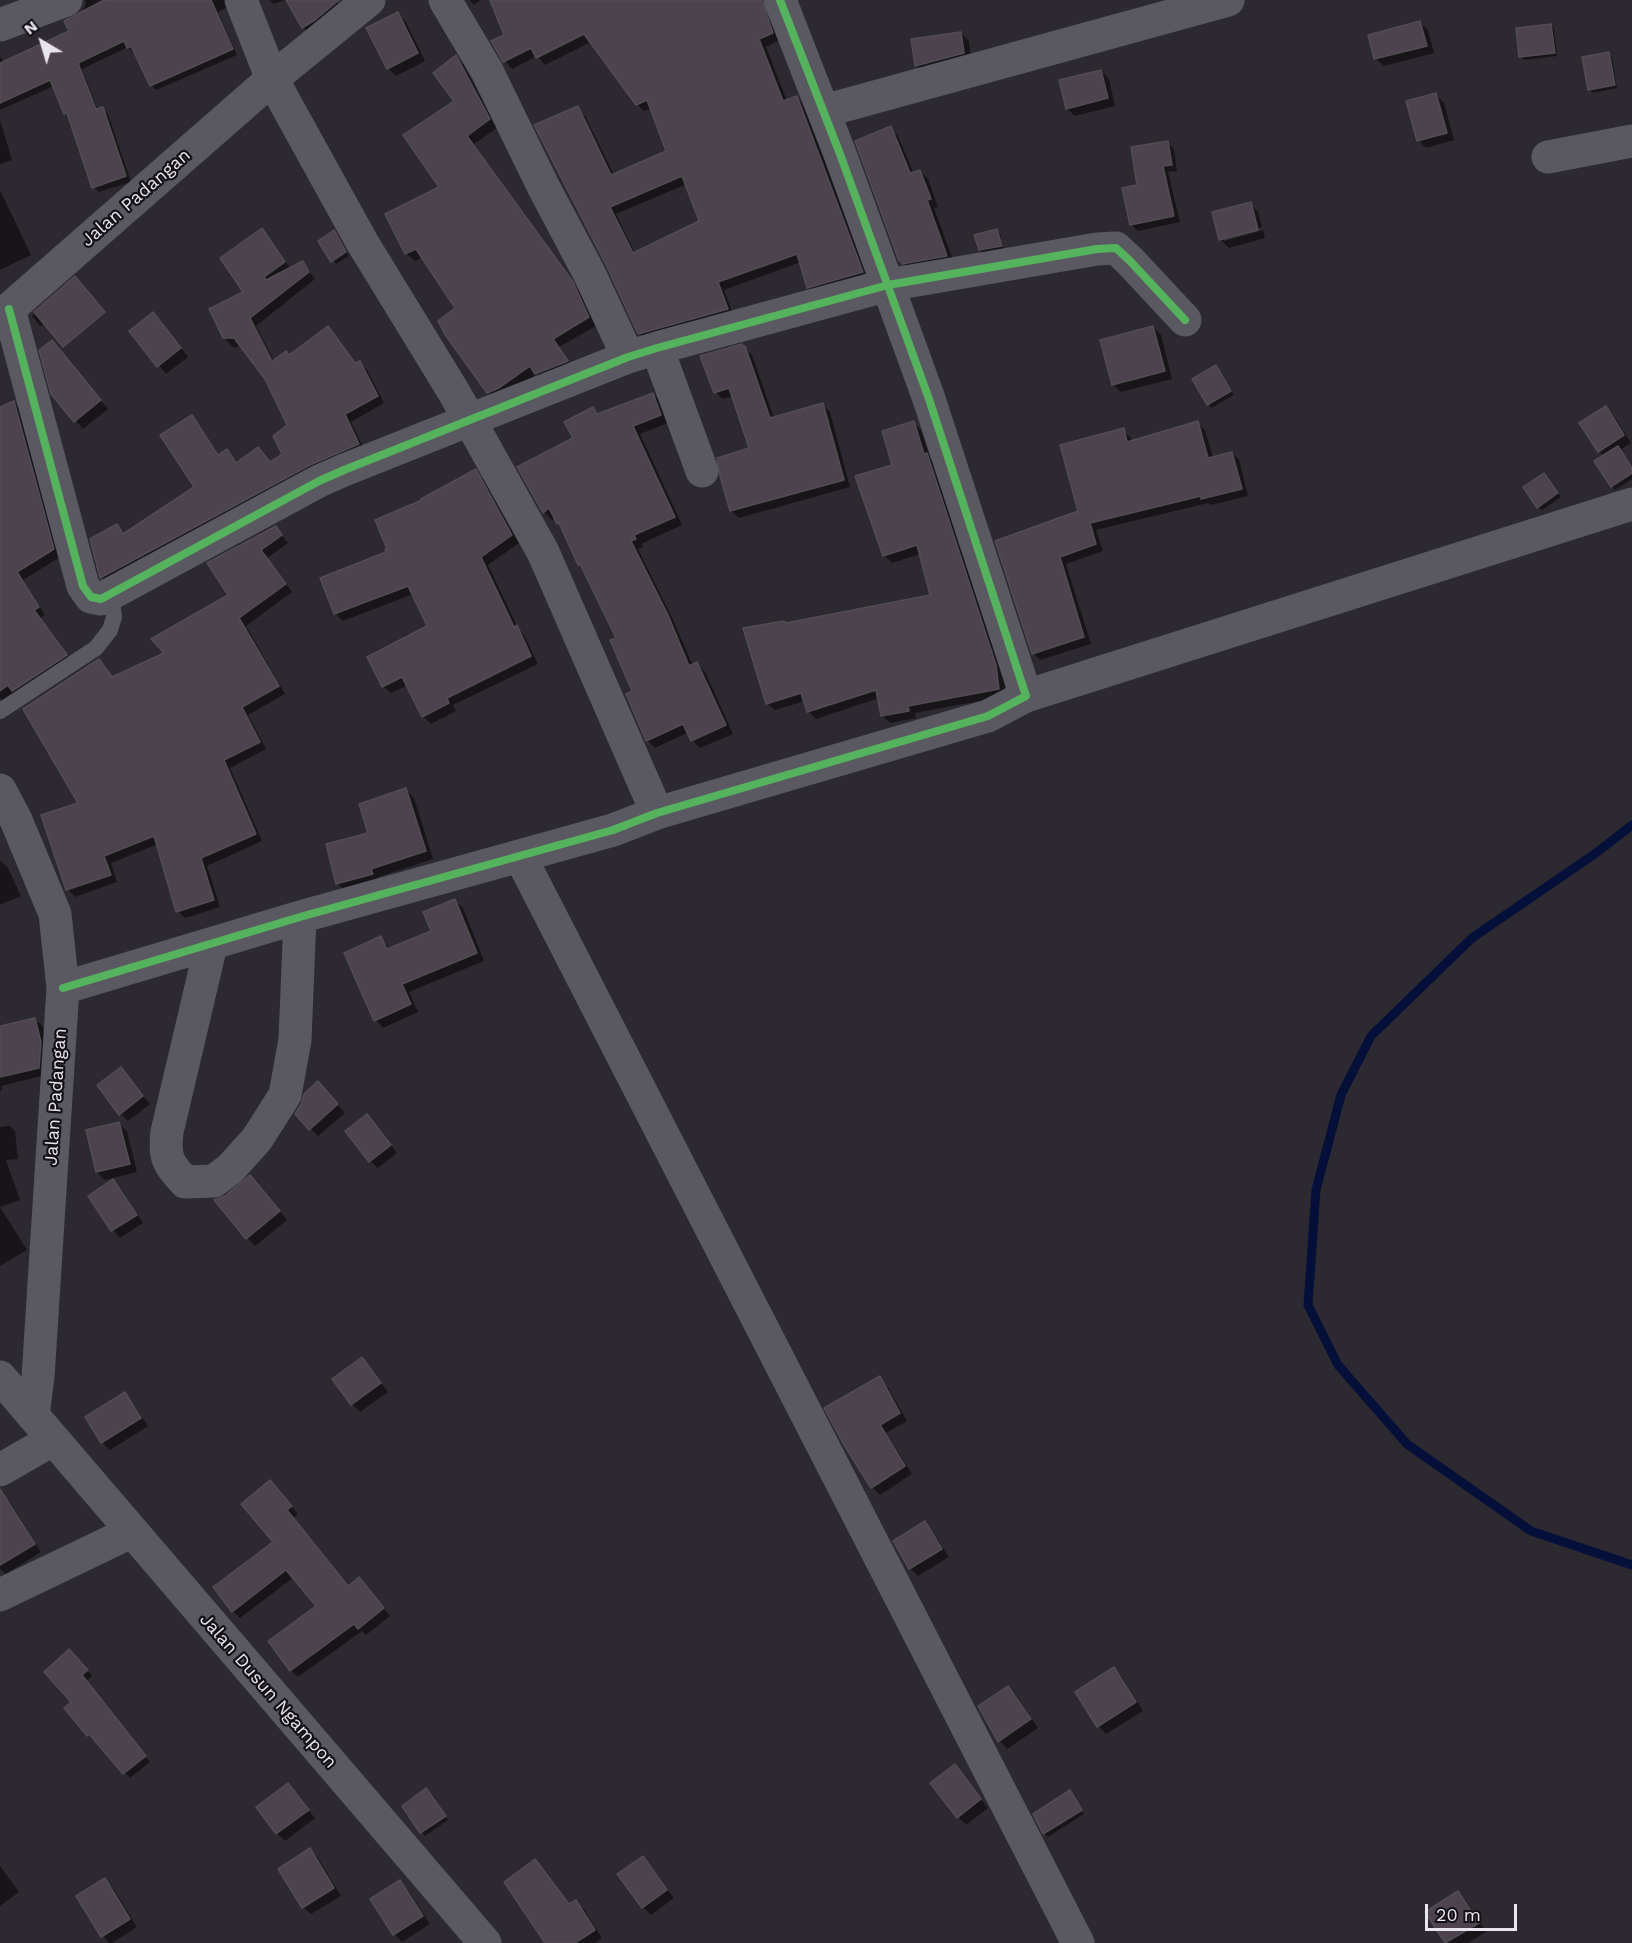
<!DOCTYPE html>
<style>
body{margin:0}
#map{position:relative;width:1632px;height:1943px;overflow:hidden;background:#2d2930;font-family:"Work Sans",sans-serif}
canvas{display:block}
.north{position:absolute;left:12px;top:12px;width:60px;height:60px;-webkit-text-stroke:4px #131116;paint-order:stroke;rotate:322deg;font-size:16px;font-weight:700;line-height:24px;text-align:center;color:#e9e5ee}
.north::after{content:'';display:block;margin:auto;width:21px;height:27px;background:#e9e5ee;clip-path:polygon(50% 0,100% 100%,50% 72%,0 100%)}
.scale{position:absolute;left:1425px;top:1904px;width:92px;height:27px;box-sizing:border-box;border:3px solid #e9e5ee;border-top:0;padding-left:8px;font-size:18px;line-height:21px;white-space:nowrap;color:#e9e5ee;-webkit-text-stroke:4px #131116;paint-order:stroke}
</style>
<div id="map">
<canvas width="1632" height="1943"></canvas>
<div class="north">N</div>
<div class="scale">20 m</div>
</div>
<script>
const g = document.querySelector('canvas').getContext('2d');
g.lineJoin = 'round';
function paint(path, color) {
  g.fillStyle = color;
  g.fill(path, 'evenodd');
}
function stroke(path, color, width, dash) {
  g.strokeStyle = color;
  g.lineWidth = width;
  g.lineCap = dash ? 'butt' : 'round';
  g.setLineDash(dash || []);
  g.stroke(path);
}
function drawText(font, color, halo, rows, align = 'center') {
  g.font = font + ' "Work Sans",sans-serif';
  g.lineWidth = 4.5;
  g.setLineDash([]);
  g.textBaseline = 'middle';
  g.strokeStyle = halo;
  g.fillStyle = color;
  for (const [text, x, y, turn = 0] of rows) {
    g.save();
    g.translate(x, y);
    g.rotate((+turn || 0) * Math.PI / 180);
    g.textAlign = isNaN(turn) ? turn : align;
    if (halo) g.strokeText(text, 0, 0);
    g.fillText(text, 0, 0);
    g.restore();
  }
}
paint(new Path2D(`
 M85,0h143v7l-10,5 19,43 -81,35 -5,-5 -15,-34 -3,1 -5,-5 -46,22 16,41 5,-1 5,5 23,68 -32,10 -6,-5 -23,-69 -5,-5 -11,-27 -54,24v-53l5,5 66,-30 15,-28z
 M270,0h15l-11,4z
 M287,0h49l5,8 -33,24 -5,-5z
 M470,0h11l-7,5z
 M492,0h273l14,40 -13,7 21,54 10,-4 7,8 65,175 -54,14 -7,-7 -7,-25 -77,28 10,27 -87,24 -8,-8 -62,-225 8,8 29,59 54,-23 -16,-44 -8,3 -7,-7 -46,-62 -46,23 -8,-9 -25,13 -7,-8 1,-25zM687,184l13,38 -65,31 -19,-39z
 M398,14l8,8 19,39 -29,15 -8,-8z
 M1420,23l8,7 6,23 -50,13 -8,-7z
 M1551,25l3,4 3,27 -33,4 -3,-4z
 M961,33l8,8 2,20 -46,13 -8,-8 -4,-26z
 M1608,54l4,3 5,31 -24,5 -4,-4z
 M456,57l8,8 33,63 -23,16 106,148 16,34 -37,21 15,22 -29,12 -8,-7 -30,22 -11,4 -8,-8 -31,-83 -34,-52 -8,4 -8,-7 -20,-40 54,-27 15,-86z
 M1101,71l8,8 6,27 -40,10 -8,-7z
 M1436,95l8,8 10,37 -28,8 -8,-8z
 M0,120l12,40 -12,4z
 M890,128l8,8 16,38 6,-3 8,8 10,28 -4,1 20,55 -43,8 -11,-11z
 M1167,142l7,7 3,22 -9,1 12,50 -42,9 -6,-6 -8,-36 15,-3z
 M0,190l31,65 -31,15z
 M1250,204l8,8 4,15 -38,11v3l39,-11 2,8 -36,10 -8,-8 -7,-26z
 M262,230l29,39 11,-6 13,16 -59,47 18,35 16,-4 45,-22 21,29 3,-2 8,8 17,33 -33,19 14,29 -256,133 -7,-7 15,-51 8,8 71,-47 -4,-70 7,7 21,32 7,-5 11,12h33l13,-8 5,-29 -23,-48 -25,-33 -7,3 -7,-7 -16,-31 34,-18z
 M996,230l4,4 4,16 -21,3 -3,-3z
 M334,232l15,24 -13,8 -16,-23z
 M75,278l24,28 -59,20 -8,-10z
 M161,322l27,35 -22,17 -35,-43z
 M1153,327l8,8 11,44 -51,13 -8,-8z
 M743,348l9,7 22,63 49,-13 7,7 20,75 -111,31 -7,-7 -11,-36 30,-26 -18,-53 -10,3 -8,-7z
 M60,350l48,59 -25,20 -30,-35z
 M1216,367l18,28 -23,13 -3,-4z
 M653,394l8,8 7,21 -28,11 42,91 -41,19 2,3 -5,2 37,75 18,42 4,-2 8,8 28,62 -33,14 -7,-7 -4,-9 -34,16 -8,-8 -29,-102 -34,-70 -5,-4 -16,-36 -8,-11 -3,3 -8,-8 31,-74 17,-29 7,6z
 M14,403l7,7 39,147 -37,23 22,35 -5,3 33,45 -70,38 -3,-3v-289z
 M1606,408l8,8 17,27 -11,7 12,18v11l-17,11 -3,-4 -8,-30 -5,-5z
 M913,422l8,8 9,28 4,5 69,211 3,22 -91,17 1,5 -26,5 -8,-8 -3,-17 -63,21 -8,-8 -3,-10 -30,9 -8,-7 19,-78 145,-29 -11,-42 -28,9 -8,-8 10,-89z
 M1198,423l7,7 8,28 19,-5 7,7 9,36 -38,9 -2,-2 -112,27 7,21 -37,13 25,80 -51,16 -7,-7 -36,-111 83,-30 43,-82 7,7 2,5z
 M475,471l8,8 36,64 -31,22 30,63 6,7 14,29 -85,41 3,6 -25,13 -8,-8 -15,-31 -17,8 -8,-7 46,-59 -16,-33 -70,27 -8,-8 53,-60 36,-52z
 M1547,478l14,19 -19,13 -3,-3z
 M276,528l12,15 -21,15 25,34 -46,34 39,68 -37,21 18,34 -36,19 32,73 -55,25 13,41 -35,11 -7,-7 -20,-67 -47,19 6,19 -42,15 -7,-8 -25,-73 37,-12 19,-143 14,17 53,-24 64,-59z
 M406,790l8,8 19,61 -55,18 2,4 -35,10 -8,-8z
 M0,860l8,8 13,28 -21,9z
 M455,901l8,7 21,53 -75,31 9,20 -35,16 -7,-8 5,-82 9,11 43,-17z
 M35,1019l8,8 5,24 -2,24 -45,11 1,4 -2,1v-63z
 M120,1069l30,35 -22,17 -7,-7z
 M326,1091l19,22 -27,23 -21,-22z
 M119,1124l8,7 10,41 -32,8 -8,-8z
 M375,1124l22,29 -19,15 -8,-7z
 M10,1126l5,5 3,28 -12,1 14,40 -20,7v-80z
 M113,1181l8,8 22,34 -23,15 -7,-8 -23,-34z
 M258,1184l29,36 -32,26 -8,-8z
 M0,1207l27,43 -27,16z
 M362,1359l26,33 -28,20 -8,-8z
 M879,1378l8,8 20,35 -21,12 26,41 -32,21 -8,-8z
 M124,1394l8,8 16,24 -38,24 -8,-8z
 M277,1489l21,25 -5,4 56,69h17l24,29 -24,19 -4,-4 -64,46 -7,-7 27,-63 -24,-30 -54,41 -7,-7 42,-68z
 M2,1494l8,8 31,50 -35,22 -6,-5v-74z
 M924,1523l8,8 17,26 -31,19 -8,-8 -15,-26z
 M69,1651l23,25 -6,5 64,81 -20,16 -35,-40 -2,2 -5,-5 -15,-33z
 M1114,1669l8,8 21,34 -37,23 -8,-8z
 M1008,1687l8,8 22,33 -31,21 -7,-8 -20,-34z
 M955,1766l33,42 -22,17 -8,-8z
 M288,1785l27,33 -30,23 -8,-8z
 M430,1794l18,26 -23,16 -21,-30z
 M1073,1796l11,18 -36,23 -4,-4z
 M310,1850l8,8 23,38 -30,18 -8,-7z
 M642,1858l32,40 -23,17 -8,-8z
 M0,1866l19,26 -19,14z
 M105,1880l8,8 24,39 -25,16h-3l-6,-7 -25,-39z
 M400,1882l8,8 22,34 -28,18 -8,-8 -22,-35z
 M553,1885l17,20 6,-3 8,7 18,29 -7,5h-48z
 M1458,1893l8,8 20,31 -18,11h-21l-19,-30z`), '#0007');
stroke(new Path2D(`
 M1632,825l-36,28 -124,85 -101,98 -30,59 -25,95 -8,115 30,60 69,79 124,87 101,34`), '#04103a', 9);
const building = new Path2D(`
 M104,0h107l22,49 -83,37 -19,-40 -4,2 -3,-7 -46,22 18,46 7,-2 23,69 -34,12 -25,-75 -3,1 -14,-34 -50,23v-40l69,-32 -5,-10z
 M286,0h53l-24,20 -13,8z
 M490,0h272l11,33 -14,6 24,62 14,-5 66,176 -56,16 -10,-34 -79,28 10,27 -90,25 -32,-69 -72,-140 44,-19 33,69 55,-24 -19,-51 -11,5 -52,-71 -48,24 -5,-10 -28,14 -12,-21 13,-6zM682,176l17,45 -66,32 -23,-46z
 M398,12l20,41 -31,16 -21,-41z
 M1420,21l7,25 -53,13 -6,-24z
 M1551,24l4,29 -36,4 -3,-29z
 M961,32l3,21 -49,13 -4,-27z
 M1609,52l6,33 -27,5 -6,-33z
 M456,55l34,64 -23,17 106,146 16,35 -36,22 15,22 -33,13 -5,-8 -31,22 -12,5 -43,-60 -6,-12 17,-13 -39,-59 -11,5 -20,-40 54,-27 -36,-52 51,-34 -21,-28z
 M1101,70l7,28 -42,11 -7,-29z
 M1436,93l11,40 -30,8 -11,-40z
 M891,126l19,47 10,-3 11,29 -4,1 20,56 -45,8 -2,-4 -1,1 -44,-120z
 M1168,141l4,24 -9,1 11,50 -44,9 -8,-37 15,-3 -6,-38z
 M1251,202l7,28 -39,10 -7,-28z
 M262,228l23,34 -21,15 2,3 37,-19 6,11 -59,46 22,43 14,-10 3,4 39,-29 27,37 5,-2 18,35 -33,18 14,30 -49,21 -210,113 -10,-39 27,-15 6,10 71,-47 -34,-52 32,-20 26,40 9,-6 9,14 22,-16 12,15 12,-8 -9,-18 14,-11 -22,-46 -31,-41h-11l-14,-29 34,-17 -23,-34z
 M997,229l5,17 -23,4 -5,-15z
 M334,230l12,22 -15,10 -13,-21z
 M75,276l30,36 -42,35 -29,-35z
 M153,312l28,36 -24,19 -28,-36z
 M1153,326l12,45 -53,14 -12,-45z
 M52,340l49,60 -27,22 -23,-28 -12,-44z
 M742,344l1,3 2,-1 25,72 53,-15 21,77 -114,31 -10,-35 -3,-18 32,-10 -20,-60 -15,5 -14,-37z
 M1216,365l15,26 -24,14 -15,-26z
 M653,393l8,22 -28,11 42,91 -41,18 2,4 -5,2 37,74 21,51 8,-4 29,63 -35,16 -8,-17 -37,17 -20,-47 6,-3 -22,-51 6,-2 -36,-74 -2,1 -19,-42 -2,1 -8,-16 -6,5 -26,-46 56,-29 -9,-16 29,-15 4,7z
 M14,401l40,148 -37,23 22,35 -5,3 33,45 -55,36 -4,-6 -8,6v-284z
 M1606,406l18,29 -26,17 -19,-29z
 M914,421l10,33 3,-1 69,212 3,24 -91,17 1,5 -28,5 -5,-26 -69,22 -6,-19 -35,11 -23,-76 41,-7 2,2 144,-28 -13,-50 -34,11 -28,-80 37,-11 -10,-34z
 M1198,421l10,37 24,-6 10,37 -41,10v-3l-111,27 6,21 -36,13 24,80 -52,17 -37,-113 83,-30 -18,-66 64,-17 3,14z
 M1618,446l14,22v5l-21,14 -17,-26z
 M476,469l36,66 -31,22 33,70 3,-2 14,31 -84,42 2,5 -27,14 -20,-40 -20,10 -15,-30 60,-31 -19,-40 -74,28 -14,-36 66,-26 -1,-2 2,-1 -12,-29 47,-20 -1,-1z
 M1544,473l14,20 -21,15 -14,-21z
 M276,526l6,9 -21,15 25,34 -47,34 40,68 -37,21 18,35 -36,18 32,74 -55,24 13,42 -38,12 -22,-76 -50,20 7,19 -45,15 -25,-75 37,-12 -55,-94 76,-50 13,18 52,-24 -13,-14 77,-44 -21,-32z
 M406,788l20,63 -55,18 2,5 -37,10 -10,-40 42,-11 -9,-29z
 M455,899l22,54 -75,31 9,20 -37,17 -30,-68 37,-17 6,13 44,-18 -8,-19z
 M35,1018l6,24 -2,26 -39,9v-51z
 M121,1067l22,29 -24,19 -22,-30z
 M318,1081l20,23 -29,26 -14,-16 6,-9 3,-11z
 M367,1114l24,31 -22,17 -24,-31z
 M119,1122l11,42 -34,8 -10,-42z
 M250,1175l30,36 -34,28 -32,-39 11,-4z
 M113,1179l24,36 -26,16 -23,-35z
 M362,1357l19,26 -30,22 -19,-26z
 M880,1376l20,37 -20,12 25,41 -34,22 -27,-43 -20,-37z
 M125,1392l16,26 -40,25 -16,-26z
 M270,1480l22,26 -5,4 61,76 11,-9 25,31 -26,21 -4,-5 -64,47 -22,-30 48,-35 -30,-36 -54,42 -19,-25 60,-45 -32,-38z
 M0,1489l35,55 -35,21z
 M925,1521l17,28 -33,20 -16,-28z
 M69,1649l19,21 -6,5 64,81 -23,18 -34,-40 -2,2 -23,-28 7,-6 -27,-30z
 M1114,1667l22,35 -39,25 -22,-35z
 M1008,1686l23,33 -33,23 -20,-36z
 M955,1764l26,35 -24,19 -27,-35z
 M288,1783l21,27 -33,24 -20,-27z
 M426,1788l20,28 -26,17 -18,-27z
 M1070,1790l12,20 -39,24 -10,-20z
 M310,1848l24,40 -32,20 -24,-39z
 M643,1856l24,34 -25,18 -25,-34z
 M535,1859l34,45 7,-4 19,30 -20,13h-30l-41,-61z
 M105,1878l25,41 -29,18 -25,-41z
 M400,1880l23,36 -30,19 -23,-36z
 M1458,1891l21,32 -34,20 -20,-31z`);
paint(building, '#4d434e');
stroke(building, '#524d52', 1.5);
stroke(new Path2D(`
 M0,711l96,-63 14,-18 4,-13 -3,-23`), '#5a5962', 16);
stroke(new Path2D(`
 M241,0l31,79 90,163 93,152 88,158 114,261
 M445,0l42,71 56,115 46,87 39,84
 M0,25l66,-25
 M824,111l404,-111
 M1548,157l84,-16
 M9,309l74,277 8,11 10,2 218,-118 25,-11 284,-113 29,-9 231,-63 209,-36 19,-1 14,13 55,59
 M0,317l272,-238 97,-79
 M657,348l45,123
 M1026,696l606,-192
 M0,790l16,30 39,94 8,74 -25,389 -5,39
 M520,856l558,1087
 M211,945l-44,187c-3,26 1,32 18,50l29,-1 16,-12 27,-30 28,-44 10,-55 5,-123
 M63,988l237,-71 313,-87 44,-17 331,-97 38,-20 -97,-297 -89,-245 -60,-154
 M0,1377l485,566
 M0,1470l52,-30
 M0,1595l131,-63`), '#5a5962', 33);
stroke(new Path2D(`
 M9,309l74,277 8,11 10,2 218,-118 25,-11 284,-113 29,-9 231,-63 209,-36 19,-1 14,13 55,59
 M63,988l237,-71 313,-87 44,-17 331,-97 38,-20 -97,-297 -89,-245 -60,-154`), '#56b35d', 8);
drawText('18px', '#e9e5ee', '#131116', [
 ["Jalan Padangan",136,198,-41],
 ["Jalan Padangan",56,1097,-86],
 ["Jalan Dusun Ngampon",268,1691,49]
]);
</script>
